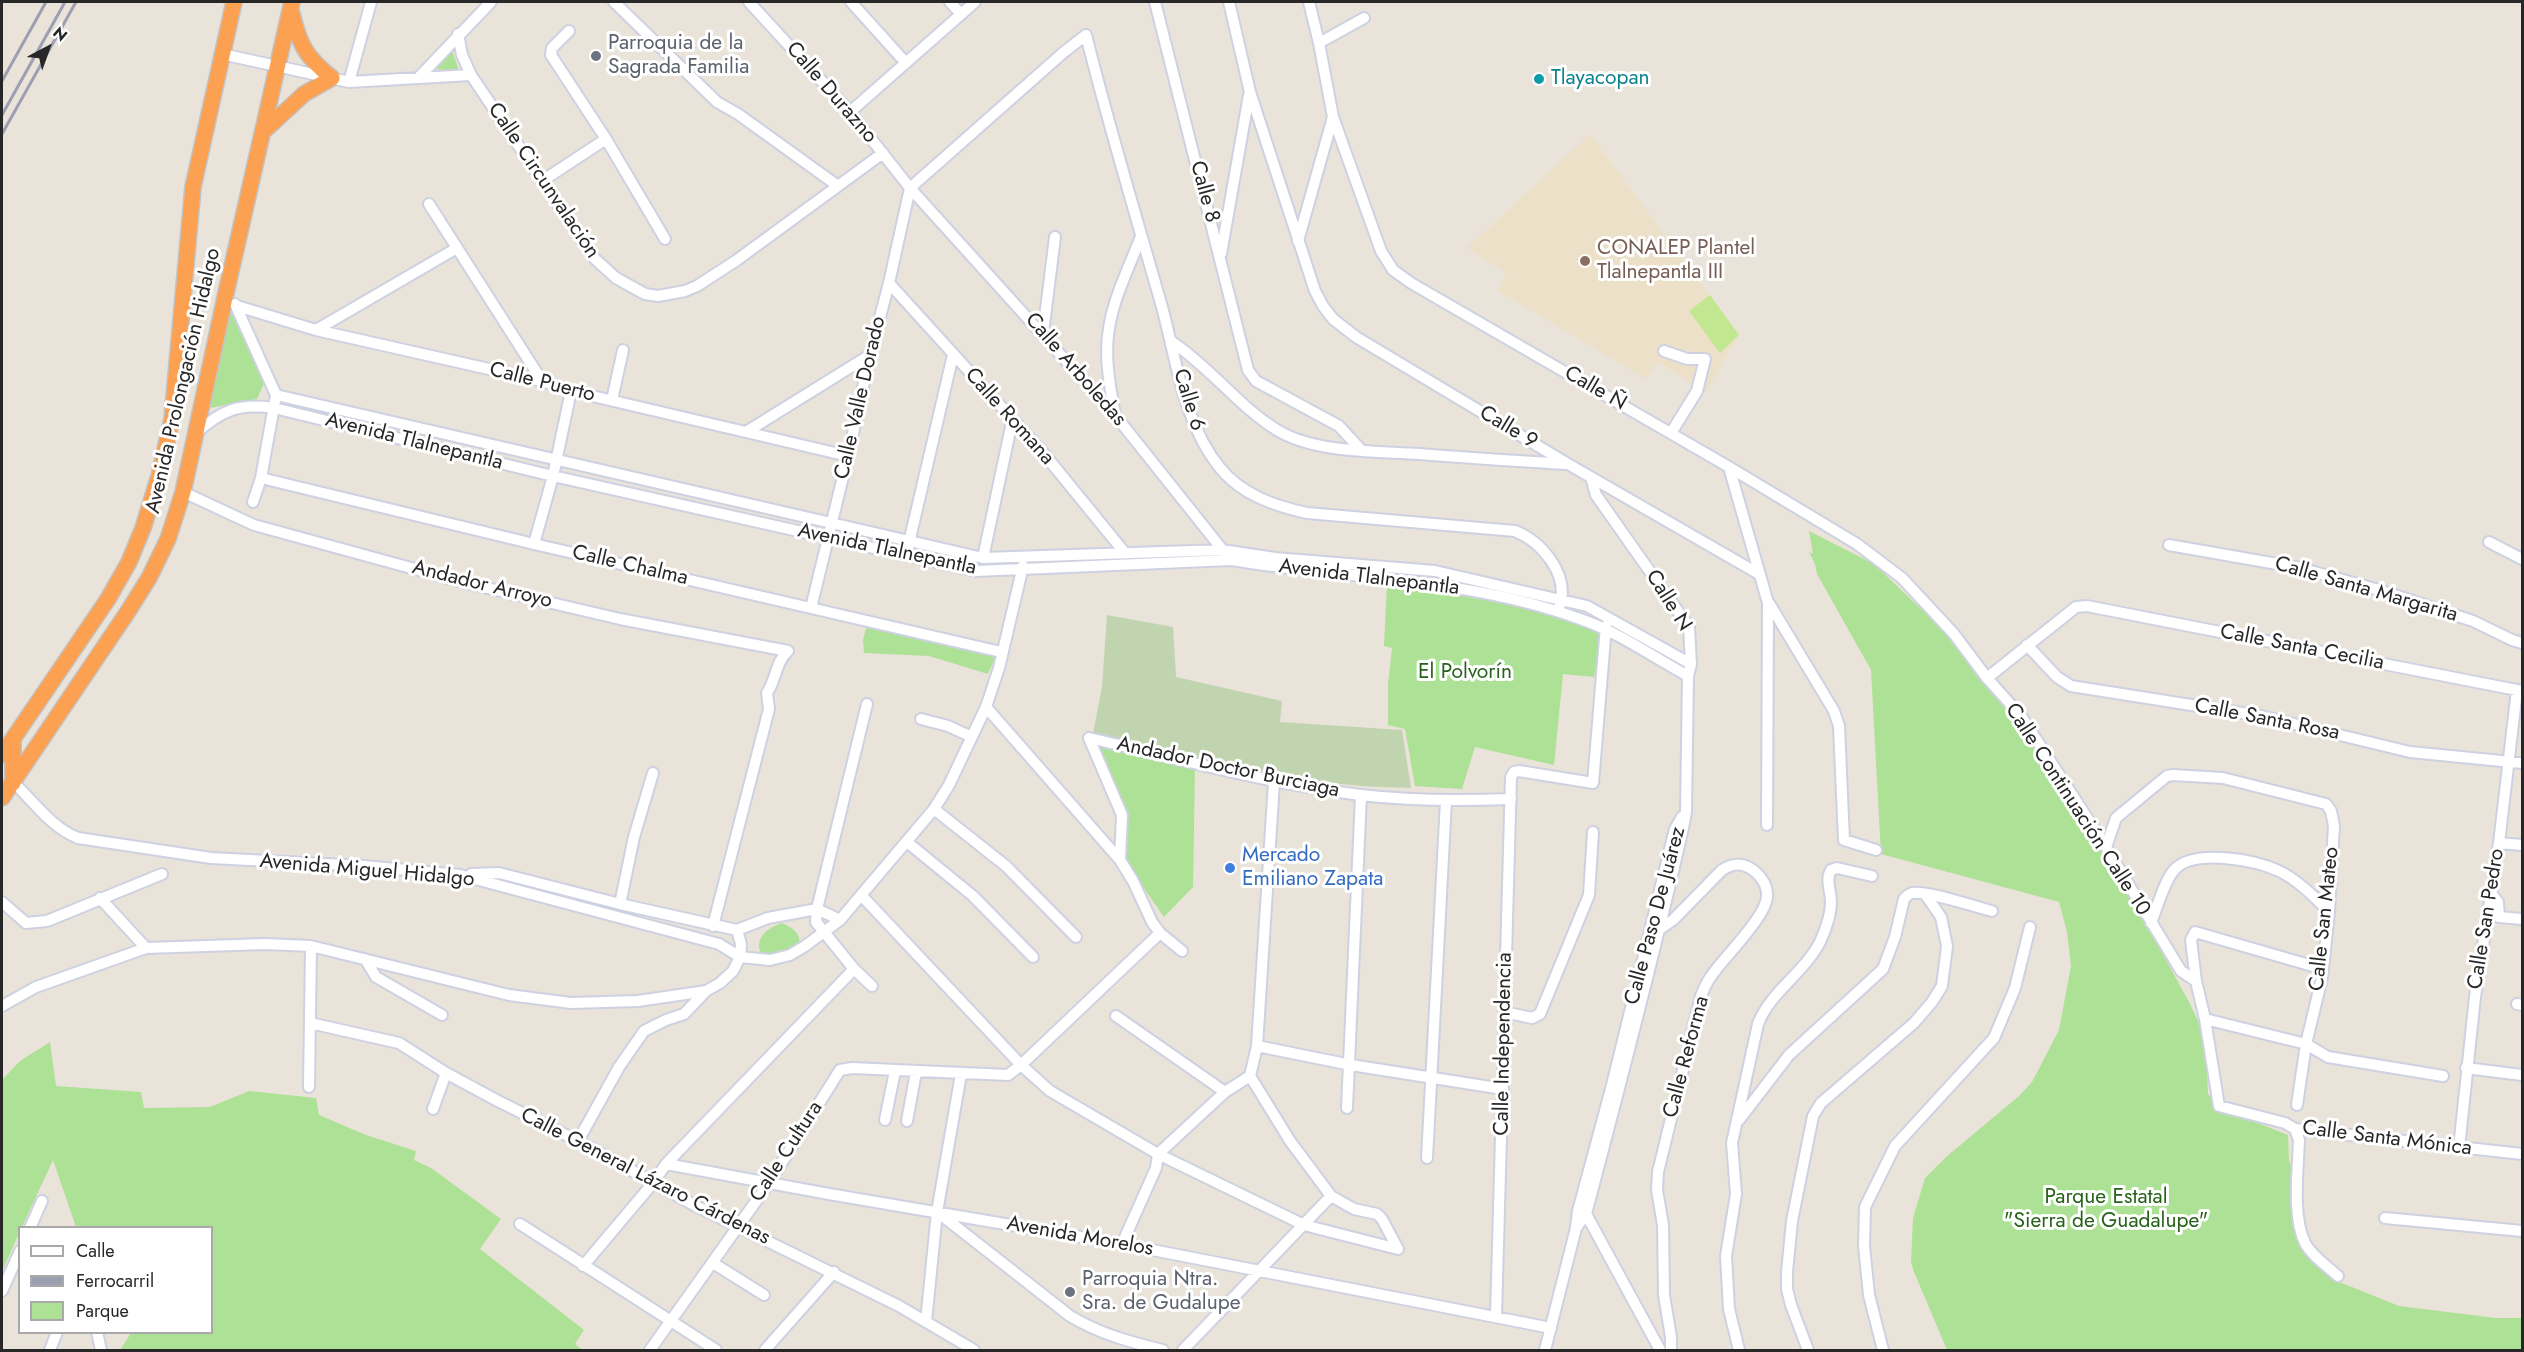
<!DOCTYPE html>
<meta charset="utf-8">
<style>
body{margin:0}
#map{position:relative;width:2524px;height:1352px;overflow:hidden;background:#eae3d9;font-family:Jost,sans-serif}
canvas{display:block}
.frame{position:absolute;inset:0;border:3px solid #272727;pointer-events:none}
.legend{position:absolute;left:18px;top:1226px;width:195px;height:108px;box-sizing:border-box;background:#fff;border:2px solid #a9a9a9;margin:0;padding:8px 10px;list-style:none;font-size:18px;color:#272727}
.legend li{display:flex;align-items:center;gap:12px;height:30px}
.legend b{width:30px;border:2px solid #a9a9a9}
.north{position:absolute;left:18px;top:18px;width:60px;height:60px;-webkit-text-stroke:4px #fff;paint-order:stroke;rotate:41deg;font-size:16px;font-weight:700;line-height:24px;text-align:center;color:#272727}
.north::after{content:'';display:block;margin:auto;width:21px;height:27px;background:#272727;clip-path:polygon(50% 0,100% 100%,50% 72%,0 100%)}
</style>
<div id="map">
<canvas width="2524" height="1352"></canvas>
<div class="frame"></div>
<ul class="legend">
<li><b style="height:8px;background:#fff"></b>Calle</li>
<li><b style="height:8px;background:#9c9fb2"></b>Ferrocarril</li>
<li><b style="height:16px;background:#ade195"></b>Parque</li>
</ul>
<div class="north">N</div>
</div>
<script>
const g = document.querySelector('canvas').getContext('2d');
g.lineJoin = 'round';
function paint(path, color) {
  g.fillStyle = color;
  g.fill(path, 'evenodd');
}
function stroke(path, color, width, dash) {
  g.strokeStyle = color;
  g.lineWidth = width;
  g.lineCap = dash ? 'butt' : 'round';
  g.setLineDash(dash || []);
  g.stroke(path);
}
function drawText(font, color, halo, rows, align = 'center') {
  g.font = font + ' Jost,sans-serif';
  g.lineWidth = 6;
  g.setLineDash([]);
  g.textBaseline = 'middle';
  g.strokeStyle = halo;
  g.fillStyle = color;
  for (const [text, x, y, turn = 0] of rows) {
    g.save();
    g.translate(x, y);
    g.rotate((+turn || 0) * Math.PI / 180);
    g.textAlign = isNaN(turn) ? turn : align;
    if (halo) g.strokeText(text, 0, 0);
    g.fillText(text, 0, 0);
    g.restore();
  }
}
paint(new Path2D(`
 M1590,134l149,201 -33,57 -49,-30 -11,17 -148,-88 8,-18 -39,-25z`), '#ece1c8');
paint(new Path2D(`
 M452,50l7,21 -25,-2z
 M232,307l32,76 -7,16 -47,9z
 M1809,531l65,33 89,85 73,100 88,134 66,121 16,34 2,56 18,21 19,3 43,17 1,25 7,20 3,56 38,45 62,25 97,12h26v32h-575l-33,-78 -3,-10 2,-44 12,-40 21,-21 73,-61 13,-14 27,-52 12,-64 -4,-34 -8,-30 -178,-48 -10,-184 -54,-96 -2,-10 -6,-12 4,2z
 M1387,584l129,20 87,24 -9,49 -31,-3 -9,91 -79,-18 -13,42 -47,-3 -10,-57 -17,-4v-41l4,-36 -8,-2z
 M868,621l128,35 -8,18 -59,-18 -65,-3 -1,-13z
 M1095,743l100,24 -2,120 -29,30 -40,-57 1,-48z
 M782,923c10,5 17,8 18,20l-24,13 -15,-2c-7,-17 7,-26 21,-31z
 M50,1042l6,44 85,6 3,16 66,-1 39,-16 67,7 3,17 47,20 50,16 -2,9 17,8 70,51 -21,30 104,81 -9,14 8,6h-463l11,-17 81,-1v-104l-136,-1 -23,-67 -31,67 -2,1 -1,5 -17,39v-192l18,-19z`), '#ade195');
paint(new Path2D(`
 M1107,615l66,12 3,50 106,24 -2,21 122,8 9,58c-20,-1 -40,-1 -60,-3 -86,-9 -173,-32 -258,-52l9,-46z`), '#c1d4b0');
paint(new Path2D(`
 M1710,295l29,40 -19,18 -31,-42z`), '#c1e891');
const minor = new Path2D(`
 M614,2l103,100 21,12 100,72
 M749,2l101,110 60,76 205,227 110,138
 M851,2l55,61
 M950,2l11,12
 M1155,2l93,368 8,11 83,45 23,25
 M1229,2l21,90 65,199 8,15 10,13 23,18 212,127 191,110
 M1309,2l10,41 14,74 48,134 12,19 18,13 318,184 128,77 45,34 52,56 33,44 34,38 85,131 75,124 15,10
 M569,31l-17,17 -1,7 55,84 59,100
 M458,34l4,21 9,20 123,183 22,20 29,16 13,2 27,-5 12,-5 40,-26 146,-107
 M1319,43l45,-25
 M222,54l127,28 122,-7
 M420,76l71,-74
 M349,82l22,-80
 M850,112l125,-110
 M542,181l64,-42
 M910,188l154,-136 22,-17c23,92 50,181 76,272 15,55 21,115 58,161 22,27 55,38 87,45l208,18c27,11 54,43 45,74
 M429,204l113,177
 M1298,241l35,-124
 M1221,254l28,-159
 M889,283l156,172 80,98
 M235,304l41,91 -15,83 -8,24
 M237,306l79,24 226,51 29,10 277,65
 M316,330l141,-82
 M1043,333l12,-96
 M1172,342c38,25 66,64 105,88 37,23 99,21 142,24 49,4 98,7 146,10
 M1664,351l23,8h18l-8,32 -26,42
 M276,395l707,163 239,-8 53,8 160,13 152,35 104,58
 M612,400l11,-50
 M1115,415c-5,-28 -11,-58 -6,-87 5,-32 21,-62 32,-92
 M746,432l124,-77
 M196,433c26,-23 43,-30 78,-25l279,68 423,95 255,-11c117,19 237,18 349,59 38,13 73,38 108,57
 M1729,467l39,136 -1,222
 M261,478l273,66 467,108
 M183,492l71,33 212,58 154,36 168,32
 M2489,542l33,17
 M534,544l19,-68 18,-85
 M2169,545l131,23 79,22 94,31 39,19 10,3
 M908,547l45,-192
 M983,558l29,-136
 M1769,603l65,108 5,15 5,114 32,10
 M811,608l37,-152 22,-101 19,-72 21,-95
 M2027,645l30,32 14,9 190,30 149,36 112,11
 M1987,678l89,-71 11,-1 435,85
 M867,704l-50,205 -1,13 38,47 18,17
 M986,707l134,153 13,21 19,41 8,11 22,18
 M921,719l27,7 24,11
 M1089,738c90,21 180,46 272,57 50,6 100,6 150,4
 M1089,738l33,77 -2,45
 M14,783c21,20 37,44 64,55l133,20 153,8 96,9 259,69 21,13 30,3 20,-5 15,-9 35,-26 94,-111 15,-24 37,-78 13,-39 24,-102
 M934,809l72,57 70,71
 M907,842l66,54 60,61
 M2499,843l23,2
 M2106,847l10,-29 51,-42 6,-1 50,3 103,26 5,7 3,15 -5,86 -7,66 -16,66 -9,61
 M471,874l28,-1 121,31 117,26 31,-12 49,-9 23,11
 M2491,893l7,9 1,15 23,2
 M862,896l159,169 29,26 108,63 146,71 94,24
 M100,898l46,50
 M2,902l24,21 21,-2 115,-47
 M620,904l14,-67 19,-64
 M2151,923c6,-15 14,-45 25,-55 21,-19 79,-8 103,3 19,9 36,26 50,41
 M713,926l56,-217 -2,-16c9,-13 9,-32 21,-42
 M1660,929l13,-9 49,-50c8,-5 16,-8 26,-3 10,5 20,17 19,29 0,20 -43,61 -55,79 -5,6 -8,14 -11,21l-43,176 -1,18 6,35 1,70 7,42v13
 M365,959l11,18 66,38
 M2323,969l-128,-37 -4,8 5,41 9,38 14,87 66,17 10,6 227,25
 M2517,1004l5,1
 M2,1006l34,-19 110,-39 119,-4 46,2 198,49 62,8 67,-2 68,-10 14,-8 13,-12 7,-14 1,-13 -4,-14
 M1504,1012l28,6 8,-4 49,-119 4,-63
 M1116,1016l109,76
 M2205,1019l101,25 22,13 115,19
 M310,1023l89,20 47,30 52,28 80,40 116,64 205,101 75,44
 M1257,1046l94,19 152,24
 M2466,1068l56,7
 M1250,1076l40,65 41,55 23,13 23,5 5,5 16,30
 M309,1087l2,-141
 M1347,1108l14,-313
 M433,1109l13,-36
 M885,1120l10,-49
 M1739,1120l50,-65 94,-86 12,-32 9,-38c3,-3 4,-5 8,-6 15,-3 63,14 80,18
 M907,1121l9,-49
 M2295,1129l4,11c-1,30 -7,77 6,103 7,13 22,23 33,33
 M578,1141l41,-74 25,-36 22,-11 18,-6 22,-23
 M2459,1148l16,-151 24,-154 18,-153
 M1427,1158l19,-357
 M666,1164l163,30 293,50 429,84
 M940,1214l130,102c30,18 60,26 93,34
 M1586,1214l74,136
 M2385,1218l137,13
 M520,1224l196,126
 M30,1228l12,-27
 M1576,1228l10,-14c34,-128 68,-257 97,-386l3,-16 2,-136 3,-12 -2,-37 -93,-132 -5,-18
 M1122,1244l34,-76 2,-14 67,-62 25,-16 7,-30 17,-264
 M713,1263l51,32
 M583,1266l70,-83 13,-19 188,-195
 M2,1291l18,-40
 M1496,1316l15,-539 3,-5 5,-1 74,12 13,-157
 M926,1322l11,-110 24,-138
 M97,1332l4,18
 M50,1350l7,-18
 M650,1350l119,-167 71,-113 12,-2 156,7 13,-10 139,-132
 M765,1350l69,-78
 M1183,1350l148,-154
 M1545,1350l31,-122 2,-17 34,-126 63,-256 7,-12
 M1739,1350l-10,-41 -3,-53 10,-62 -4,-51 26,-119c12,-32 46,-51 62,-82 5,-11 11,-28 11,-40 0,-11 -6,-22 0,-32l6,-2 35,8
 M1808,1350l-17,-45 -4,-16v-17l5,-51 21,-105 8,-13 93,-80 18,-21 10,-16 5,-40 -6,-29 -16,-23
 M1883,1350l-14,-55 -5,-49 1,-39 30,-61 99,-108 21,-50 15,-61`);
const highway = new Path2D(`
 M265,130l39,-36 28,-16c-26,-21 -32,-32 -40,-64
 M13,739v44
 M2,755l106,-156 21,-37 14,-34 16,-52 13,-57 21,-232 41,-185
 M2,798l125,-185 22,-35 19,-39 15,-47 43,-199 66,-291`);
stroke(minor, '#ced1e1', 14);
stroke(highway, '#c3c3c3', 18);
stroke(minor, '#fff', 10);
stroke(highway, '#fca052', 15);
stroke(new Path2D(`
 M2,81l44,-79
 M2,115l63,-113
 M2,134l74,-132`), '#9c9fb2', 3);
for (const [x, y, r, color] of [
 [596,56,6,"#6b7280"],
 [1539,79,6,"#0f9aa8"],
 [1585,261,6,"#8d6e63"],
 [1230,868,6,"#3f7fe0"],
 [1070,1292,6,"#6b7280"]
]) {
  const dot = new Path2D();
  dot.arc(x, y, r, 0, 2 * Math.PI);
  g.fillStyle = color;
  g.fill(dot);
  stroke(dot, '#fff', 2);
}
drawText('21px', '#5b616d', '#fff', [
 ["Parroquia de la",608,44],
 ["Sagrada Familia",608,68],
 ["Parroquia Ntra.",1082,1280],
 ["Sra. de Gudalupe",1082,1304]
], 'left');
drawText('21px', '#0d838f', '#fff', [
 ["Tlayacopan",1551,79]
], 'left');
drawText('21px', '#272727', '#fff', [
 ["Calle Durazno",831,93,49],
 ["Calle Circunvalación",543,181,56],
 ["Calle 8",1204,192,75],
 ["Calle Arboledas",1075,370,49],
 ["Avenida Prolongación Hidalgo",184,381,-77],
 ["Calle Puerto",542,383,14],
 ["Calle Ñ",1595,389,30],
 ["Calle Valle Dorado",861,398,-77],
 ["Calle 6",1188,400,73],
 ["Calle Romana",1009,417,48],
 ["Calle 9",1508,428,31],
 ["Avenida Tlalnepantla",414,442,14],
 ["Avenida Tlalnepantla",887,550,12],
 ["Calle Chalma",630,566,13],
 ["Avenida Tlalnepantla",1369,578,7],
 ["Andador Arroyo",482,585,14],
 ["Calle Santa Margarita",2366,590,16],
 ["Calle N",1668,601,58],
 ["Calle Santa Cecilia",2302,648,11],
 ["Calle Santa Rosa",2267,720,11],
 ["Andador Doctor Burciaga",1228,768,12],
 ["Calle Continuación Calle 10",2077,810,57],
 ["Avenida Miguel Hidalgo",367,871,5],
 ["Calle Paso De Juárez",1656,916,-75],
 ["Calle San Mateo",2325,919,-84],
 ["Calle San Pedro",2487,919,-81],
 ["Calle Independencia",1504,1044,-89],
 ["Calle Reforma",1687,1057,-75],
 ["Calle Santa Mónica",2387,1139,7],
 ["Calle Cultura",787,1152,-57],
 ["Calle General Lázaro Cárdenas",645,1177,27],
 ["Avenida Morelos",1080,1237,10]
]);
drawText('21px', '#785e54', '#fff', [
 ["CONALEP Plantel",1597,249],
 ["Tlalnepantla III",1597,273]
], 'left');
drawText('21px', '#27621a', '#fff', [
 ["El Polvorín",1465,673],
 ["Parque Estatal",2106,1198],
 ["\"Sierra de Guadalupe\"",2106,1222]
]);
drawText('21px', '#366cbe', '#fff', [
 ["Mercado",1242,856],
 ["Emiliano Zapata",1242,880]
], 'left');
</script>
